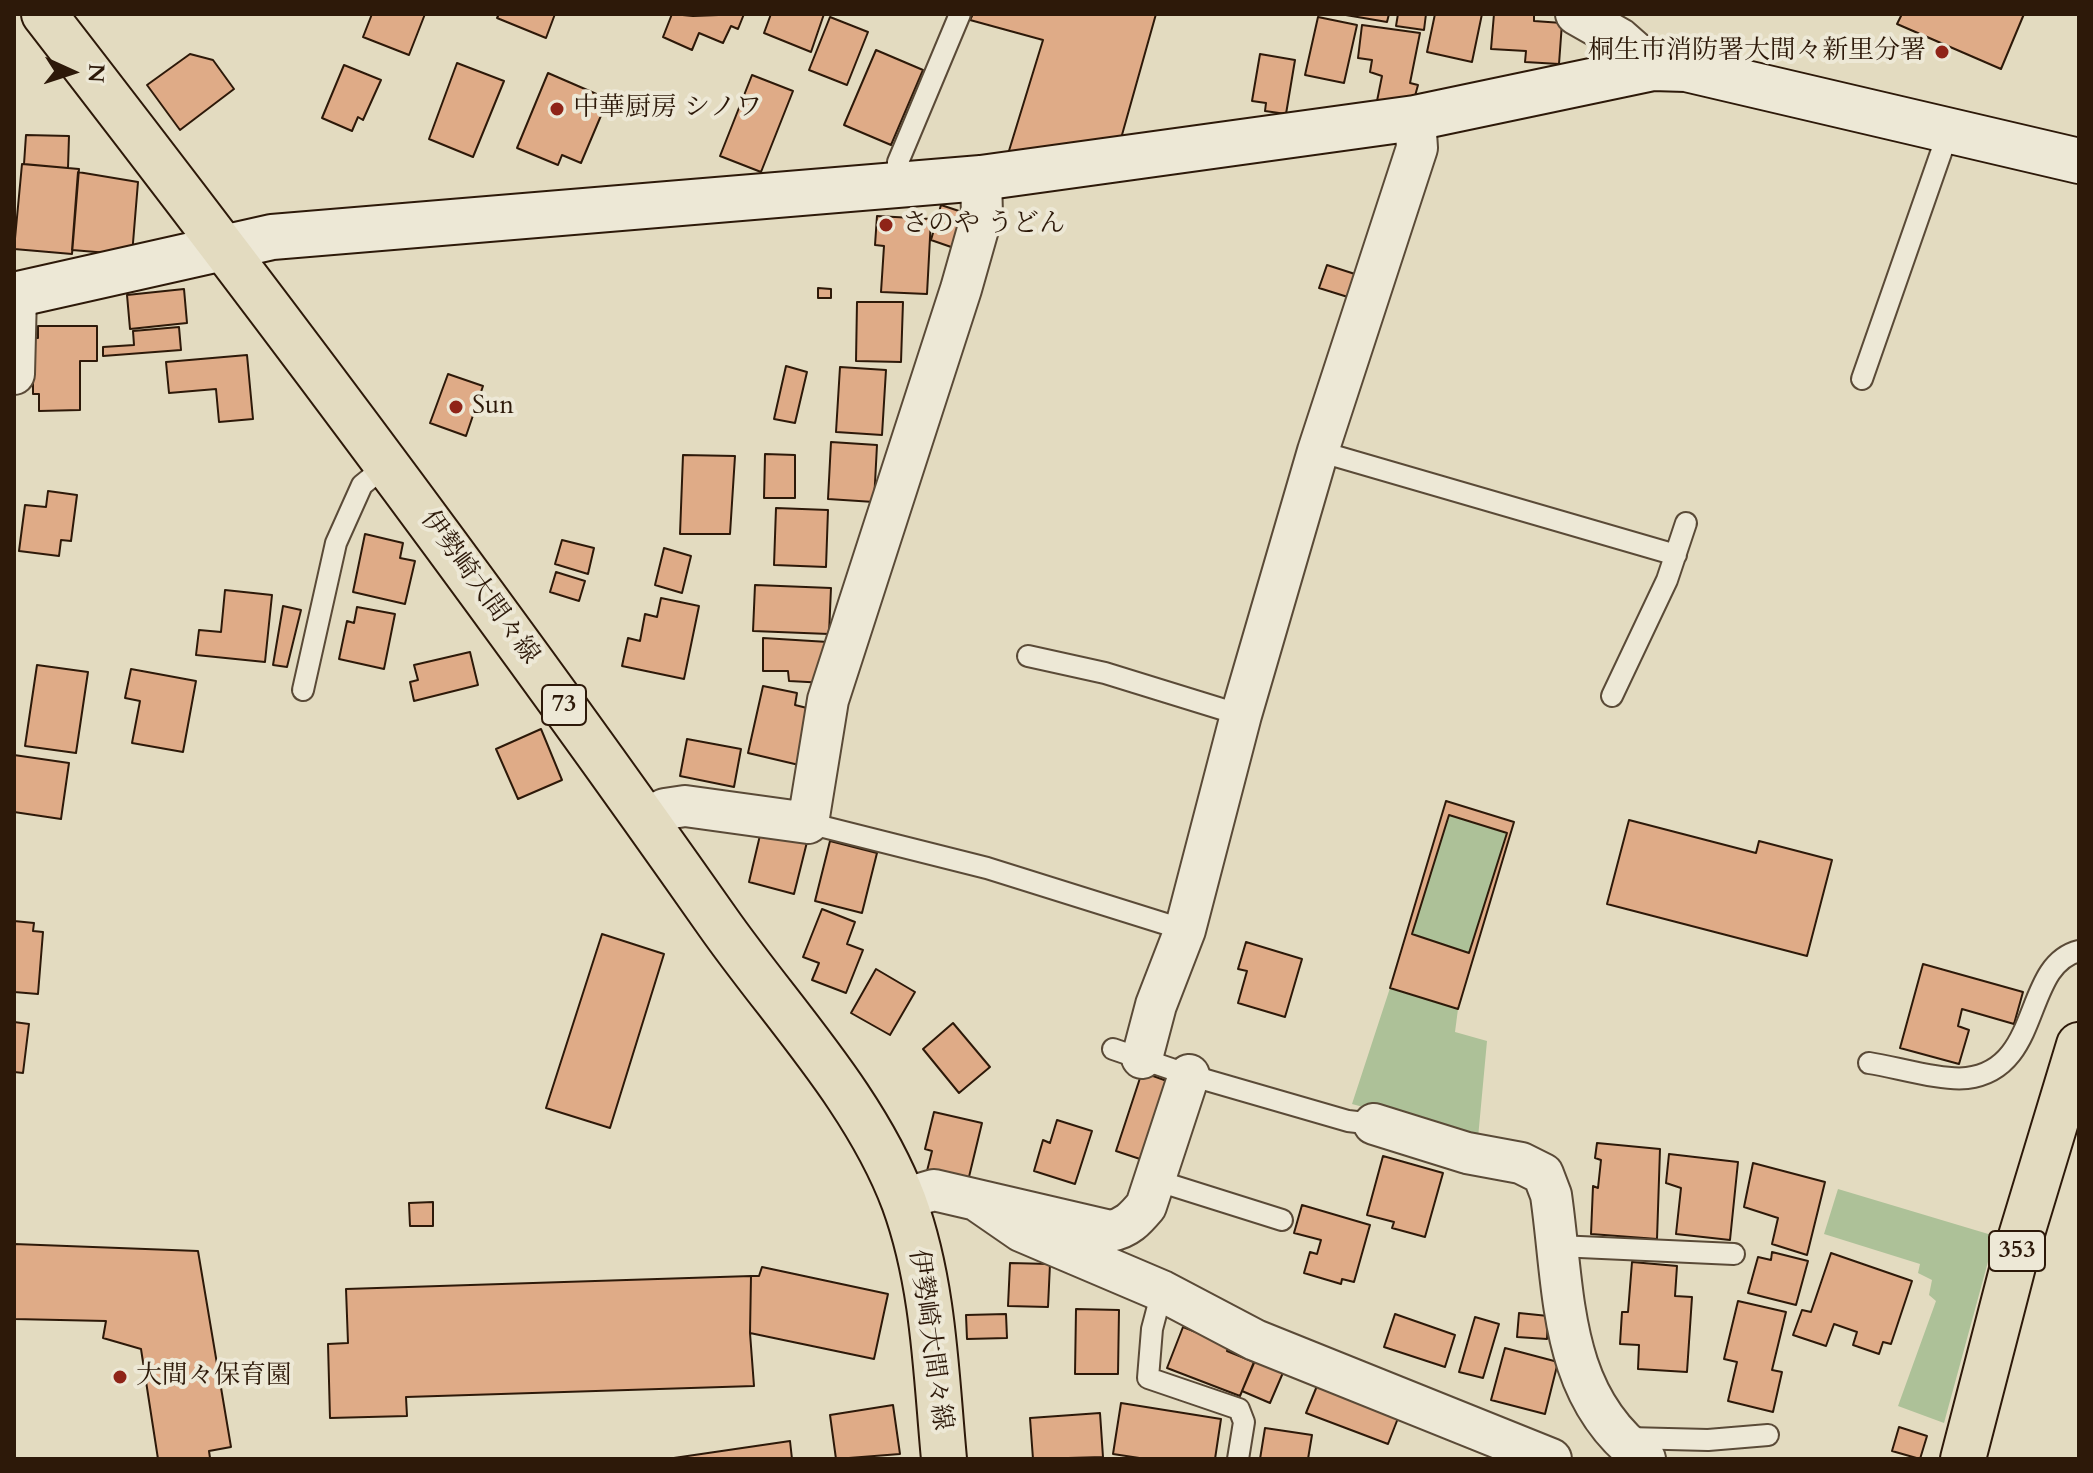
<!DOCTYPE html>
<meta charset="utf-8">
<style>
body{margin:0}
#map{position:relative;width:2093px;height:1473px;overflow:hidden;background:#e3dbc0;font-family:Cardo,serif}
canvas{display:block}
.frame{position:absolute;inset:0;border:16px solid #2d1909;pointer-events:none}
.north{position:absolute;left:32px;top:32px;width:80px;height:80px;-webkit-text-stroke:6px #ede8d6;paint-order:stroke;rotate:93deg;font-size:22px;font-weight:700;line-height:32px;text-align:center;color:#2d1909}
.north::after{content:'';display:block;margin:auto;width:28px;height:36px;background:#2d1909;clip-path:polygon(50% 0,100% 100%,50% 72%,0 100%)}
</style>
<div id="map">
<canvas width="2093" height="1473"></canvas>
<div class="frame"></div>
<div class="north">N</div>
</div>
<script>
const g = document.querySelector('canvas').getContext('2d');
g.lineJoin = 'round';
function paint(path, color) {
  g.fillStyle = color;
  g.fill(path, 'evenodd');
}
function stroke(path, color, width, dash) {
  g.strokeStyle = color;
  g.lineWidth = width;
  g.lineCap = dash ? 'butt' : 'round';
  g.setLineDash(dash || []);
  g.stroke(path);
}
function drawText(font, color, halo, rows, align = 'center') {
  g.font = font + ' Cardo,"Noto Serif JP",serif';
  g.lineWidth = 8;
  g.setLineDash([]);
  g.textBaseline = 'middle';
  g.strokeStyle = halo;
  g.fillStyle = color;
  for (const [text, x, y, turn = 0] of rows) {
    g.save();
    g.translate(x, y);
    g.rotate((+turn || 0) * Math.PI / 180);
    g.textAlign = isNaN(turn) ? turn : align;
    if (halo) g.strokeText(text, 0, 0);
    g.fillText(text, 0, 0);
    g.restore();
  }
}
paint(new Path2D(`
 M1449,815l58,18 -38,120 -57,-19z
 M1390,988l68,21 -3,23 32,9 -9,97 -126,-34z
 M1838,1189l157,47 -51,187 -46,-17 38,-105 -7,-6 3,-15 -14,-7 2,-9 -96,-30z`), '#adc198');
const building = new Path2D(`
 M372,14h53l-16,41 -46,-18z
 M499,14h56l-9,24 -49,-20z
 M672,14l21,2 51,-2 -6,15 -7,-3 -8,17 -24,-10 -7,17 -29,-13z
 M771,14h53l-13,38 -47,-19z
 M973,14h183l-36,128 -112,12 35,-114 -73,-20z
 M1340,14h49l-2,8z
 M1398,14h28l-2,16 -28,-4z
 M1435,14h47l-10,48 -45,-10z
 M1494,14l40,1v6l28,2 -3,41 -34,-2 1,-11 -35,-2z
 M1902,14h122l-23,55 -104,-45z
 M830,17l38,15 -21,53 -38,-15z
 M1318,17l39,8 -13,58 -39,-8z
 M1362,25l58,8 -10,50 8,2 -3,11 -38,5 5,-25 -12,-4 2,-12 -14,-2z
 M876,50l47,20 -32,75 -47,-20z
 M190,54l23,6 21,29 -54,41 -33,-45z
 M1260,54l35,6 -9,54 -21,-3 1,-8 -14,-2z
 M457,63l47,18 -31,76 -44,-18z
 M344,65l37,15 -18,40 -5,-3 -6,14 -30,-13z
 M548,73l60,26 -27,64 -19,-8 -4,10 -41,-17z
 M752,75l41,16 -32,81 -41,-16z
 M26,135l43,1 -1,32 -44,-4z
 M22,164l57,5 -7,85 -58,-5z
 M78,172l60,10 -6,73 -60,-5z
 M941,205l24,8 -11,35 -23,-8z
 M877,216l54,3 -4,75 -46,-2 3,-46 -9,-1z
 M1327,265l31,10 -7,23 -32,-10z
 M818,288l13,1v9h-13z
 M184,289l3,34 -57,6 -3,-34z
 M857,302h46l-2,60 -45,-1z
 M38,326h59v35h-17v49l-41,1v-17h-6v-56h5z
 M179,327l2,23 -78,6v-9l31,-2 -1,-14z
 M247,355l6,64 -34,3 -3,-33 -47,4 -3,-31z
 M786,366l21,6 -12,51 -21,-4z
 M840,367l46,3 -4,65 -46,-3z
 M448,374l35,12 -17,50 -36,-13z
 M831,442l46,3 -3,57 -46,-3z
 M765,454l30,1v43h-31z
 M683,455l52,1 -5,78h-50z
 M48,491l29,4 -6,46 -10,-1 -2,16 -40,-5 6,-46 21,2z
 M776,508l52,2 -2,57 -52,-2z
 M365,534l38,9 -3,15 15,3 -10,43 -52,-12z
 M562,540l32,8 -6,26 -33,-10z
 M664,548l27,8 -9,37 -27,-8z
 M556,572l29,9 -6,20 -29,-9z
 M755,585l76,3 -2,46 -76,-3z
 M225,590l47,5 -7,67 -69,-7 3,-25 22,2z
 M661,598l38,8 -15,73 -62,-13 6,-28 12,3 5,-27 12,3z
 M283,606l18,4 -14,57 -14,-2z
 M357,607l38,7 -11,55 -45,-10 8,-38 7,2z
 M763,638l65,4 -2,41 -37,-2 -1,-10h-25z
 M470,652l8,33 -64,16 -4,-19 8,-2 -4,-15z
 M37,665l51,7 -12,81 -51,-7z
 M131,669l65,12 -13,71 -51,-9 8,-42 -15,-3z
 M763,686l34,7 -2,12 16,4 -12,56 -51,-12z
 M541,729l21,51 -44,19 -22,-50z
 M687,739l54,10 -7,38 -54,-11z
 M14,755l55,8 -8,56 -47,-7z
 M1446,801l68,21 -56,187 -68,-21zM1449,815l58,18 -38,120 -57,-19z
 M1629,820l127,33 3,-12 73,19 -25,96 -200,-52z
 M761,831l46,11 -13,52 -45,-12z
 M830,841l47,12 -15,60 -47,-12z
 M822,909l33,13 -8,22 16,6 -17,43 -34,-13 7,-17 -16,-6z
 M14,921l20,2 -1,8 10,1 -5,62 -24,-2z
 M602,934l62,20 -54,174 -64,-20z
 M1246,942l56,17 -17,58 -47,-14 9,-32 -9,-2z
 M1923,964l100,28 -9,32 -52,-15 -4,17 11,4 -10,34 -59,-16z
 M876,969l39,23 -25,43 -39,-22z
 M14,1022l15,2 -6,49 -9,-1z
 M953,1023l37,44 -31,26 -36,-44z
 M1142,1072l25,9 -21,80 -30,-10z
 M934,1112l48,11 -14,58 -41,-10 5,-20 -7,-2z
 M1057,1120l35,11 -17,53 -41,-13 9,-31 7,3z
 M1597,1143l63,6 -3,90 -66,-5 2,-48 5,2 3,-28 -6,-2z
 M1669,1154l69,8 -8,78 -54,-6 5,-46 -15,-5z
 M1383,1156l60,17 -18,64 -33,-9 2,-6 -27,-7z
 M1753,1163l72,19 -18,73 -35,-11 6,-26 -34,-11z
 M433,1202v24h-23l-1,-23z
 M1302,1205l68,20 -16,57 -12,-3 -1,5 -37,-11 6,-21 7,2 4,-14 -27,-7z
 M14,1244l184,7 33,196 -22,4 1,7 -52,1 -17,-110 -38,-11 3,-17 -92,-2z
 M1772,1252l36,9 -12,44 -48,-12 10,-36 13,3z
 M1831,1253l81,28 -21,63 -8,-2 -4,12 -26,-9 4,-13 -23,-8 -8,22 -33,-11 9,-25 9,2z
 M1632,1262l45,4 -2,30 17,1 -5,75 -49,-3 1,-24 -19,-1 2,-32h6z
 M1010,1263l40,1 -2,43 -40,-1z
 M762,1267l126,27 -14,65 -124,-26 1,-57h8z
 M751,1276l-1,57 4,53 -348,11 1,19 -77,2 -2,-74 20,-1 -2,-54z
 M1738,1301l48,11 -14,58 10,2 -9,40 -45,-11 9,-39 -13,-3z
 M1076,1309l43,1 -1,64h-43z
 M1519,1313l29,3 -1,23 -30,-2z
 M1006,1314l1,24 -40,1 -1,-24z
 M1395,1314l60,21 -10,32 -61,-20z
 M1475,1317l24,7 -16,54 -24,-6z
 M1183,1327l46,18 -2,6 27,11 -14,34 -73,-28z
 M1505,1348l53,14 -13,52 -54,-14z
 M1257,1356l28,12 -15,35 -28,-12z
 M1319,1381l81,32 -12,31 -82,-31z
 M1121,1403l100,16 -6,40h-69l-33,-5z
 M893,1405l7,49 -64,5 -6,-44z
 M1100,1413l3,44 -70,2 -3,-41z
 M1899,1427l28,9 -7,23 -28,-8z
 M1265,1428l47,7 -4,24h-48z
 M790,1441l2,18h-125z`);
paint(building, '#dfab87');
stroke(building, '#2d1909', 2);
const lane = new Path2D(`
 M897,185l1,-23 62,-148
 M1862,379l87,-249
 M1318,451l358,104
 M1028,656l77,17 136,42
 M303,690l33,-147 26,-58 26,-21
 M1612,696l55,-116 19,-57
 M808,823l179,45 198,62
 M1113,1049l76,26 159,46 26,3
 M1869,1063c27,4 72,18 98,15 76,-9 55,-113 112,-127
 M1155,1180l127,40
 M1558,1246l176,8
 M1162,1291l-10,38 -4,49 91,31 5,13 -6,37
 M1628,1438l80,2 60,-5`);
const street = new Path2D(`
 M1576,14l44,25 33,29
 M14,374l2,-79
 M647,818l18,-9 20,-3 123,17 20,-123 133,-411 21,-74 -1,-37
 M1142,1058l14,-53 29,-75 56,-215 77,-264 99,-303 -2,-30
 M1374,1124l93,29 54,10 22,11 8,21c14,96 7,201 94,264
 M903,1199l31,-9 176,41c17,-3 25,-12 36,-25l43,-131
 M979,1202l42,29 141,60 93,49 296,119`);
const secondary = new Path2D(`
 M14,295l258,-58 709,-59 434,-60 238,-50 33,1 393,92`);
const primary = new Path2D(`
 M44,14c231,298 456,598 673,907 63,90 148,177 187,281 30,82 32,172 40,257`);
const highway = new Path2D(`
 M1963,1459l56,-216 60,-198`);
stroke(lane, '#5a4a37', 24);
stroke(street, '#5a4a37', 44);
stroke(secondary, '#2d1909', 48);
stroke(primary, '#2d1909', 48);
stroke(highway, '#2d1909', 48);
stroke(lane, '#ede8d6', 20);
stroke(street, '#ede8d6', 40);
stroke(secondary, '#ede8d6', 44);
stroke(primary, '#e3dbc0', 44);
stroke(highway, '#e3dbc0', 44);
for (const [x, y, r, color] of [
 [1942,52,8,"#8f2418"],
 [557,109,8,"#8f2418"],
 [886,225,8,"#8f2418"],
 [456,407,8,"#8f2418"],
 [120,1377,8,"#8f2418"]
]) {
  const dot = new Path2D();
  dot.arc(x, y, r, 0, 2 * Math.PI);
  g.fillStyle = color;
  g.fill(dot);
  stroke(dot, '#ede8d6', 3);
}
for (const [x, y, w] of [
 [564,705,44],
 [2017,1251,56]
]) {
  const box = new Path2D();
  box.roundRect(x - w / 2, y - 20, w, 40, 6);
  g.fillStyle = '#ede8d6';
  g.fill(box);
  stroke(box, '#2d1909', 2);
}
drawText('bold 24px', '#2d1909', null, [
 ["73",564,705],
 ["353",2017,1251]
]);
drawText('26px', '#2d1909', '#ede8d6', [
 ["桐生市消防署大間々新里分署",1926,52,"right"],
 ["中華厨房 シノワ",573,109],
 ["さのや うどん",902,225],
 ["Sun",472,407],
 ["大間々保育園",136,1377]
], 'left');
drawText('26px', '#2d1909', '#ede8d6', [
 ["伊勢崎大間々線",479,588,54],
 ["伊勢崎大間々線",929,1340,82]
]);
</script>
